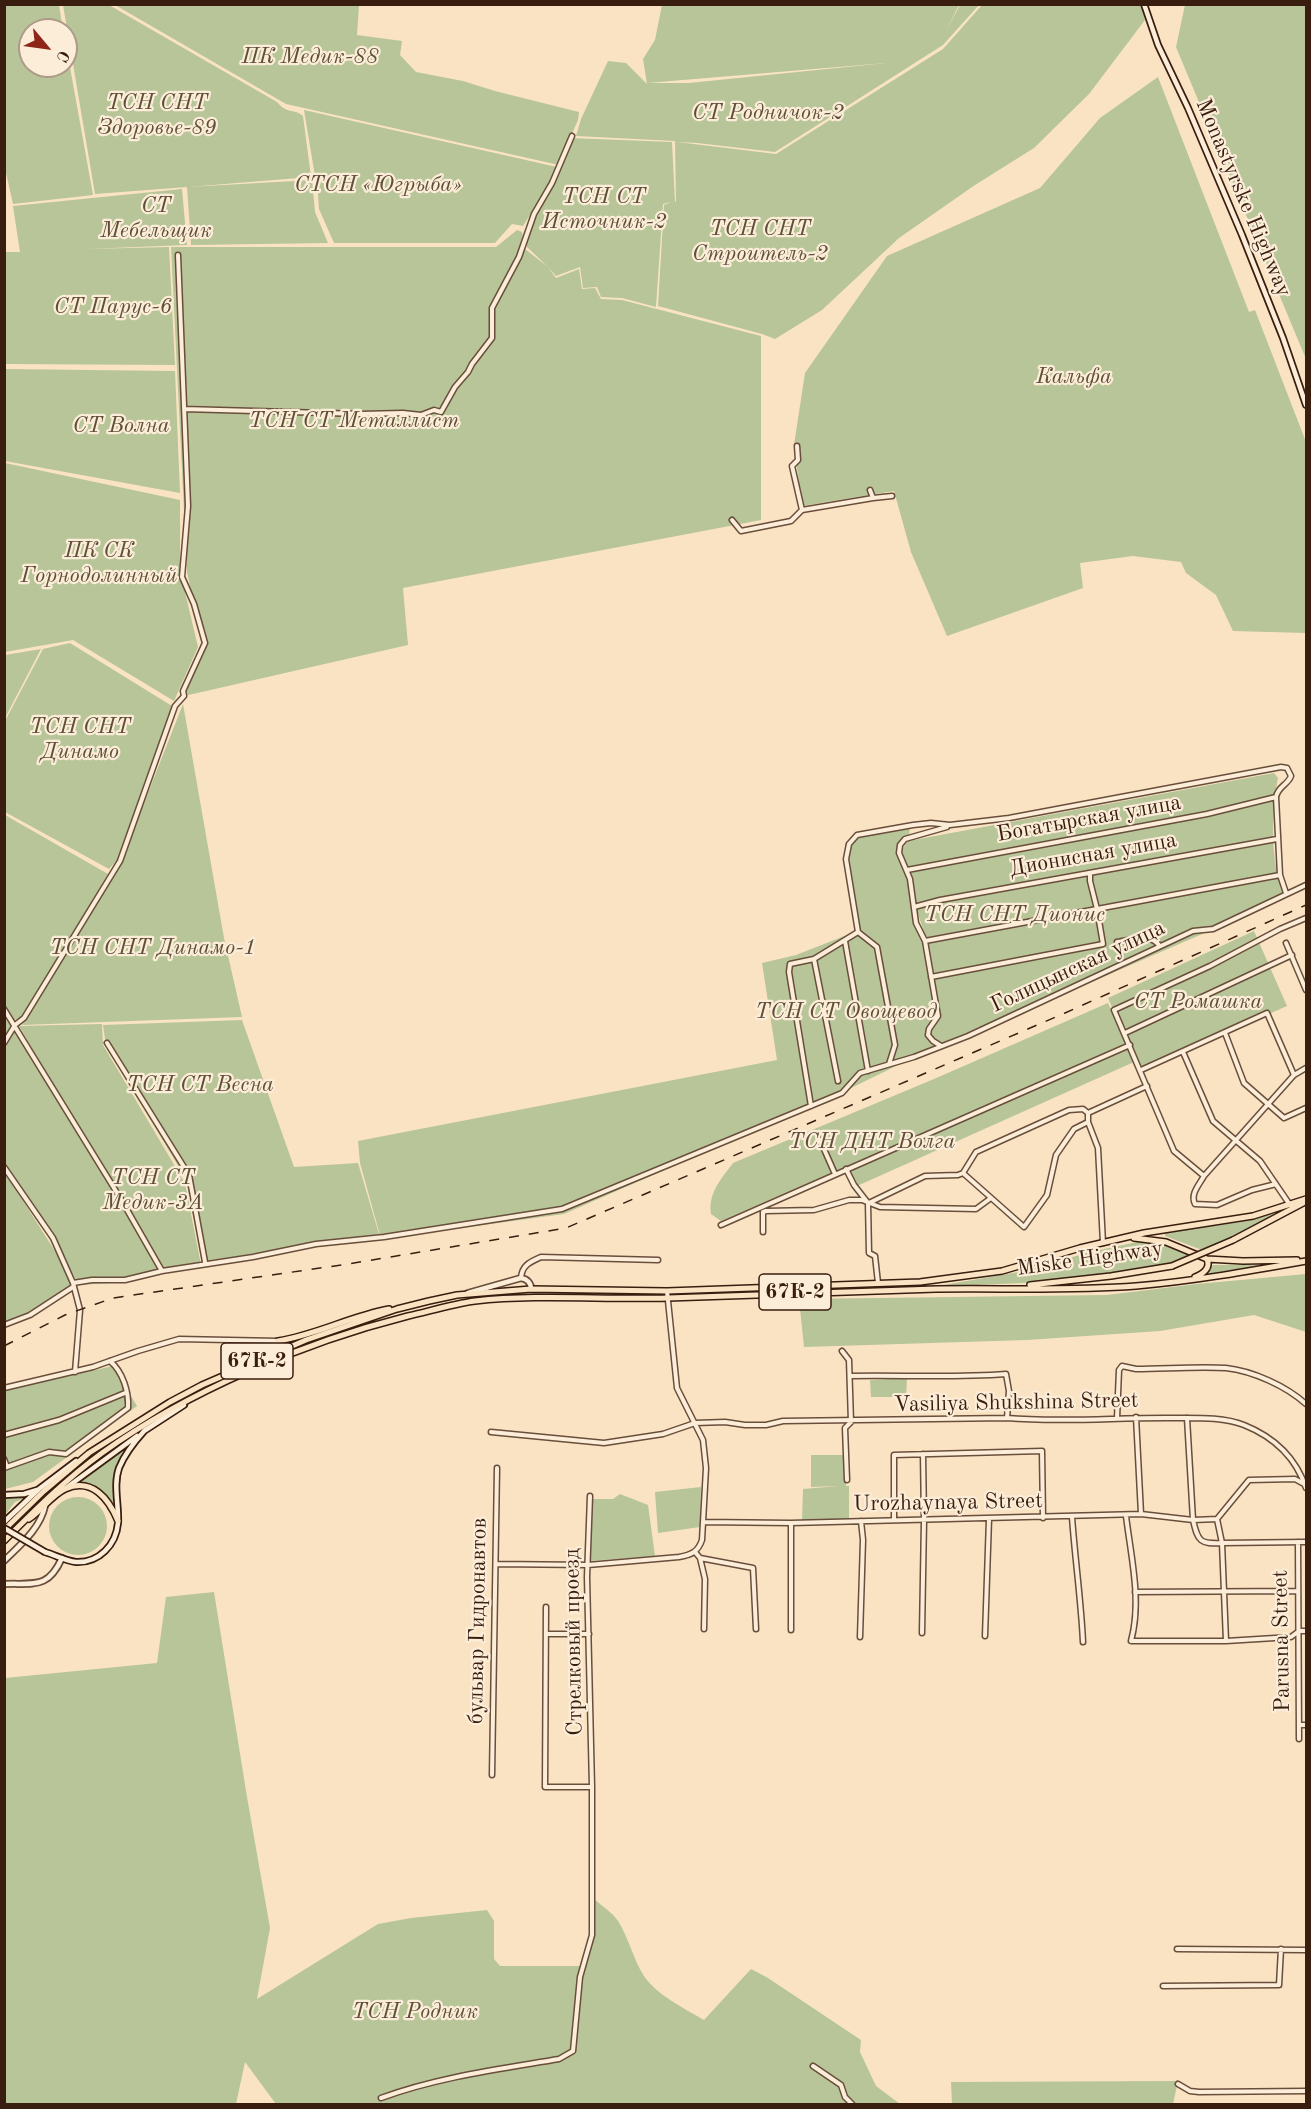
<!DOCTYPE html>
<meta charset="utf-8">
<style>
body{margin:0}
#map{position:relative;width:1311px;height:2109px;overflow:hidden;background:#fae3c3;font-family:"Old Standard TT",serif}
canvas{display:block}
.frame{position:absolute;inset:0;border:6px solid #391d0f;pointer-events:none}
.north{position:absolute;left:18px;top:18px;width:60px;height:60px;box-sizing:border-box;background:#fcedd8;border:2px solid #ae9a88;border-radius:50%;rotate:119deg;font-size:16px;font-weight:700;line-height:24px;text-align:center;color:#391d0f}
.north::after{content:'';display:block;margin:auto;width:21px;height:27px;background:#8f2418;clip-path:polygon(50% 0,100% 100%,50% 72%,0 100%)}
</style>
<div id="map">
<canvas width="1311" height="2109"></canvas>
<div class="frame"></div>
<div class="north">С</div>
</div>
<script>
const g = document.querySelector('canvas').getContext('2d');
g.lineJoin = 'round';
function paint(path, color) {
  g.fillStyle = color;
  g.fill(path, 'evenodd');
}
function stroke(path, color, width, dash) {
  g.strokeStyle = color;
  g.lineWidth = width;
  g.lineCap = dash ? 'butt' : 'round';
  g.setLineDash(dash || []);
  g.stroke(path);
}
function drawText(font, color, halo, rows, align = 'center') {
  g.font = font + ' "Old Standard TT",serif';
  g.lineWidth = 4.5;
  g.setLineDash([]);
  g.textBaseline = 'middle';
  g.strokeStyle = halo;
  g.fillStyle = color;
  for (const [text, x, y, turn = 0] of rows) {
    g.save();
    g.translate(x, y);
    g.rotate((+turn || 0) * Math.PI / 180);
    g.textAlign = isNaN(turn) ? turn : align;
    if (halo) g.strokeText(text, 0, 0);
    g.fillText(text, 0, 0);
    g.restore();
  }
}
paint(new Path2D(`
 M4,5h55l4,25h-33v36h36v-21l27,150 -80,9 -9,-40z
 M63,5h46l168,97c11,13 17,6 26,14l8,61 -123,10 124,-7 3,32 13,31 -137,2 -4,-58 -92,7z
 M115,5h244l-2,30 45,6 -2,14 16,17 47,9 32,10 84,21 -1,8 -13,30 6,-12 101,4 3,60 1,-1 -1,-60 -99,-5 5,-17 27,-58 18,2 21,21 -4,-25 12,-19 7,-35h297l-13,26 14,-26h19l-36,40 -168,107 -78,-9 -20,-1 99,12 167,-105 39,-44h160l3,15 -56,74 -55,54 -59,37 -76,53 -77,72 -47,29 -13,-5 -104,-28 6,-101 7,-3 -8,2 -7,103 -34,-9 -21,-1 -4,-10 -14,1 -3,-21 -24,9 -8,-9 8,11 23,-9 3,20 13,-1 6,11 21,1 139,36v184l-358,68 5,57 -224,51 18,-51 -15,-73 -16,-325h325l21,-17 5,2 3,17 23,18 -21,-20v-8l32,-74 -273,-61zM886,63l-197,20h-42z
 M1185,5h121v354l-130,-312z
 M1158,77l91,235 6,-2 51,132v191l-73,-2 -17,-36 -30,-22 -5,-11 -48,-6 -53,7 3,25 -136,48 -36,-84 -17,-61 -92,15 -8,-61 11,-72 82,-117 153,-68 60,-70z
 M304,110l253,57 -8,18 -26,41 -11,-2 -17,19h-161l-15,-34 -1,-15z
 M182,189l5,56 -100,4 82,-2 6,118 -170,-1v-112h15l-7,-46z
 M5,369l170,2 5,122 -175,-32z
 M5,463l175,37v71l18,76 -24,54 -101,-61 -68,12z
 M70,643l102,63 -48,139 -6,14 -9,10 -104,-57v-91l38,-72z
 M41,649l-36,69v-63z
 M183,704l41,234 18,79 -220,8 98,-161z
 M1274,773l4,5c-7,34 -8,88 7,120l-198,86 -152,62 -5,-15 11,-16 -12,-68 -20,-60 10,38 8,20 13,70 -13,22 8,10 -86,42 -285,125 -183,25 -21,-76 -2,-22 419,-81 -15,-97 34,-8 61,-24 -12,-79v-8l12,-11 53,-10 -1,16 -6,5 -1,5 6,-8z
 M5,815l103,59 -84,141 -9,5 -10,18z
 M1254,931l33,75 -147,65 -32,-73z
 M1108,1003l26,59 -277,124 -10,-20 -126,55 -10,-7c-3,-21 10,-35 22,-51l201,-84z
 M242,1020l52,147 64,-4 21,71c-59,8 -118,20 -177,27l-16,-82 -80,-133 -3,-21z
 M102,1024l1,21 82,138 16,82 -38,7 -144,-246z
 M15,1029l106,175 39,69 -33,9 -48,3 -26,-47 -48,-71v-119z
 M4,1171l72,113 -71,43h-1z
 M1276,1213l2,2 -76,35 -37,-14v-3l76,-11z
 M1137,1242l23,2 27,9 2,3c-12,7 -26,9 -40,12 -70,16 -146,15 -217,19l92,-16 66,-19z
 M1213,1265h48l1,1 -57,10z
 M1306,1274v58l-52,-17 -94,16 -133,9 -223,7 -5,-48 308,-4 90,-11z
 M113,1366l24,40 -104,76 -28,7v-99z
 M907,1378l-1,19h-35l-1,-17z
 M124,1447l-10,28v28c-11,-12 -20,-20 -38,-19z
 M811,1455h33l2,31h3v33l-47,2 1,-32 35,-3 -27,1z
 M701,1487l-1,40 -42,6 -3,-41z
 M620,1494l28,11 7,51 -65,5 2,-62h21z
 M22,1497l1,2 -8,3 -10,13v-17z
 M49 1526a29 29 0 1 1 58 0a29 29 0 1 1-58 0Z
 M214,1592l33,205 23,131 -13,71 121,-75 33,-6 76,-8 7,11v38l6,7h85l8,-28 1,-39c8,7 18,13 24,22 11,17 15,38 26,55 14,20 40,32 60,44l47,-51 17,9 93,62 -1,12 16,34 24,18h-624l-31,-42 -9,42h-231v-426l152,-15 9,-66z
 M1178,2081l-5,23h-221l-1,-22z`), '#b7c599');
const minor = new Path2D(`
 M184,409l177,5 42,-1 18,2 13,-5 7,2 14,-25 13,-15 4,-8 20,-26v-30l27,-51 15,-43 18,-31 20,-47
 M870,490l3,8 19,-2
 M802,510l71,-12
 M732,520l9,11 50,-10 11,-11 -10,-44 6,-6 -1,-14
 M907,870l300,-56 69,-17
 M914,907l26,-7 337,-61
 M858,932l-12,-73 3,-15 8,-9 56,-10 18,-2 19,2 59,-7 272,-51 6,1 4,8c-3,9 -13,10 -15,21l4,78 6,18
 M858,932l19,15 18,98 -6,19
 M845,941l23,130
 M925,941l355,-66
 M1117,942c15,-2 32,-10 43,4
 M1286,943l20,47
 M814,959l24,122
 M931,977l172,-33 -6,-35 -7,-28v-8
 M4,1009l118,192 40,70
 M1125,1033l167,-78
 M1225,1033l19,50 40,35 22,-10
 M4,1043l11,-18 9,-7 96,-157 55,-155 9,-10 -1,-5 22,-48 -11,-39 -12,-27 6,-71 -10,-251
 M107,1043l82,132 16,87
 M941,1046l-8,-5 -5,-6 1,-6 9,-13 -13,-75 -9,-18 -6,-44 -11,-26 1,-8 5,-6 42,-12
 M1183,1052l30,69 47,40 30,44
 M1141,1070l126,-57 27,62
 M811,1106l-22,-134 1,-8 24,-5 44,-27
 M1088,1113l59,-27
 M1088,1122l10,26 5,95
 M820,1140l15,34
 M4,1167l49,71 20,45 7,27 -5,62
 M846,1169l8,16 14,18 1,50 6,3 3,27
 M963,1173l61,54 23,-32 9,-40 18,-26 14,-7v-9
 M1204,1176l-30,-25 -60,-141 96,-44 70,-37 26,-11
 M1276,1184l-24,6 -35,15 -22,-1c-5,-10 4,-19 9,-28l90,-101 12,-7
 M869,1203l56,-27 33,-1 5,-2 13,-21 93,-42 14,-1 5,4
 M721,1225l409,-180
 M763,1232v-20l3,-1 48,-1 35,-10h13l18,7 96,2 15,-11
 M521,1278c1,-13 9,-16 20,-21l117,3
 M73,1283l19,-3h33l37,-9 91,-14 63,-13 68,-7 178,-28 280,-116 18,-20 54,-16 54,-21 225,-105 20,-2 93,-44
 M4,1325l26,-10 43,-28
 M842,1351l7,9 2,62 -6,6 2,52
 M850,1376c52,-1 104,2 156,-2l3,17 -2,27
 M4,1388l89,-21 45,-16 41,-12 99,2 -2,7 -6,7
 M1136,1417l5,97
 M1117,1418l2,-48 3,-4 14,3c28,0 62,-3 90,-1 27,3 60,18 80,36
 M491,1432l113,11 59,-9 32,-11 30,-1 20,3h21l17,-4 224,-3c56,5 113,-1 169,0 22,0 48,-1 68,7 30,12 52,33 62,63
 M4,1435l55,-15 66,-27
 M923,1454l1,66
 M4,1459l3,8
 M4,1468l45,-16 17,2 62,-46c1,-16 -5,-36 -18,-47
 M1126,1516c5,41 16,85 5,125h95l65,-4 8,-6h7
 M1072,1517c3,42 9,83 11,125
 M1217,1519l32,-39 46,-1 9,5
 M894,1520v-65l148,-4 1,67
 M703,1522l88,1 350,-9 52,6 24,-1 5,24c-22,1 -24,-1 -29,-23l-6,-102
 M1298,1542l1,197
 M695,1552l5,6 53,10 3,61
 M700,1558l5,21 -1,50
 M496,1564l92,1 91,-8c12,-2 19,-5 23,-17l4,-72 -3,-28 -26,-52 -10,-97
 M1135,1592l162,-1
 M546,1607l-1,180h47
 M791,1630v-107
 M922,1633l2,-113
 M547,1634h42
 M985,1636l4,-117
 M860,1637l3,-97 -2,-19
 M1226,1641l-4,-98 84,-1
 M1300,1725h6
 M492,1775l5,-307
 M1177,1949l129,1
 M1163,1986l116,-1 2,-36
 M813,2066l28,19 4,12 7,7
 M1178,2084l12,7 9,1 107,-1
 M381,2098c57,-21 119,-29 178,-39l14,-8 7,-74 12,-42v-148l-5,-210 3,-81`);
const tertiary = new Path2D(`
 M468,1293l53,-15c6,1 10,5 10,11
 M4,1561c16,-16 36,-32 41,-55
 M4,1584c31,-1 44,5 58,-26`);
const secondary = new Path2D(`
 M1144,4l14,41 30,63 54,127 41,103 23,67
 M144,1431l40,-26
 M66,1488l71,-52
 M4,1495l20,-1 13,-4
 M4,1522l35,-33 37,-28
 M45,1552c10,3 21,9 31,10 23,1 40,-17 42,-39 1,-18 -5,-38 1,-55 6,-15 16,-27 26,-38`);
const primary = new Path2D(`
 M1134,1238l32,4 41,17 36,2 54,-1
 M1233,1240l70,-37
 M1195,1277c8,-3 16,-9 12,-18
 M1030,1285l81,-9 61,-10
 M278,1341c38,-6 73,-25 111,-32
 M29,1519c12,-8 23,-24 36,-30 27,-12 44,10 53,32
 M4,1530l40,-39 45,-38 81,-51 32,-17 104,-45 91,-31 32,-8 28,-6 74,-6 136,2 253,-9 82,-11 78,-23 64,-15 109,-17 53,-17
 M4,1541c31,-31 62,-62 98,-88 86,-62 203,-111 306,-137 22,-5 45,-12 67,-15 64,-7 129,-1 193,-3 90,-3 179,-6 268,-9 67,-1 134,2 200,-3 58,-5 114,-15 170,-25`);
stroke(minor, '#694e3c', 7);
stroke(tertiary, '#694e3c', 8);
stroke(secondary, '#391d0f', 8);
stroke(primary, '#391d0f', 8);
stroke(minor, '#fcedd8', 4);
stroke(tertiary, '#fcedd8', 4.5);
stroke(secondary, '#fcedd8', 4.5);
stroke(primary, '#fae3c3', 5);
stroke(new Path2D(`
 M4,1346l61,-31 48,-17 235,-34 218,-36 499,-215 241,-108`), '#391d0f', 1.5, [10, 10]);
const secondaryBridge = new Path2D(`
 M4,1528l41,24`);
const primaryBridge = new Path2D(`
 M1172,1266l61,-26`);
stroke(secondaryBridge, '#391d0f', 8, []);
stroke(primaryBridge, '#391d0f', 8, []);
stroke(secondaryBridge, '#fcedd8', 4.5);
stroke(primaryBridge, '#fae3c3', 5);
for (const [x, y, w] of [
 [795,1292,72],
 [257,1361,72]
]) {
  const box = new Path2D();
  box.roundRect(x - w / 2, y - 18, w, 36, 4.5);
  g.fillStyle = '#fcedd8';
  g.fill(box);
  stroke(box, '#391d0f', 1.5);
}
drawText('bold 21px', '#391d0f', null, [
 ["67К-2",795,1292],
 ["67К-2",257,1361]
]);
drawText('italic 22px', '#5f4f38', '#fcedd8', [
 ["ПК Медик-88",310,57],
 ["ТСН СНТ",157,103],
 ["Здоровье-89",157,128],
 ["СТ Родничок-2",768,113],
 ["СТСН «Югрыба»",378,185],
 ["ТСН СТ",604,197],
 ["Источник-2",604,222],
 ["СТ",156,206],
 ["Мебельщик",156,231],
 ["ТСН СНТ",760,229],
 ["Строитель-2",760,254],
 ["СТ Парус-6",113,307],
 ["Кальфа",1074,377],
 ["ТСН СТ Металлист",354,421],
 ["СТ Волна",121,426],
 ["ПК СК",99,551],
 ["Горнодолинный",99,576],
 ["ТСН СНТ",80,727],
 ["Динамо",80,752],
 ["ТСН СНТ Дионис",1015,915],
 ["ТСН СНТ Динамо-1",153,948],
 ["СТ Ромашка",1198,1002],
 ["ТСН СТ Овощевод",846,1012],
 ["ТСН СТ Весна",200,1085],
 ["ТСН ДНТ Волга",872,1142],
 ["ТСН СТ",153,1178],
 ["Медик-3А",153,1203],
 ["ТСН Родник",415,2012]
]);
drawText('22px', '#391d0f', '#fcedd8', [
 ["Monastyrske Highway",1243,198,67],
 ["Богатырская улица",1089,819,-10],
 ["Дионисная улица",1093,855,-10],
 ["Голицынская улица",1078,967,-25],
 ["Miske Highway",1090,1259,-8],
 ["Vasiliya Shukshina Street",1016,1403,-1],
 ["Urozhaynaya Street",948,1503,-1],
 ["бульвар Гидронавтов",478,1621,-89],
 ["Parusna Street",1282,1641,-91],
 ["Стрелковый проезд",574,1642,-91]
]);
</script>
